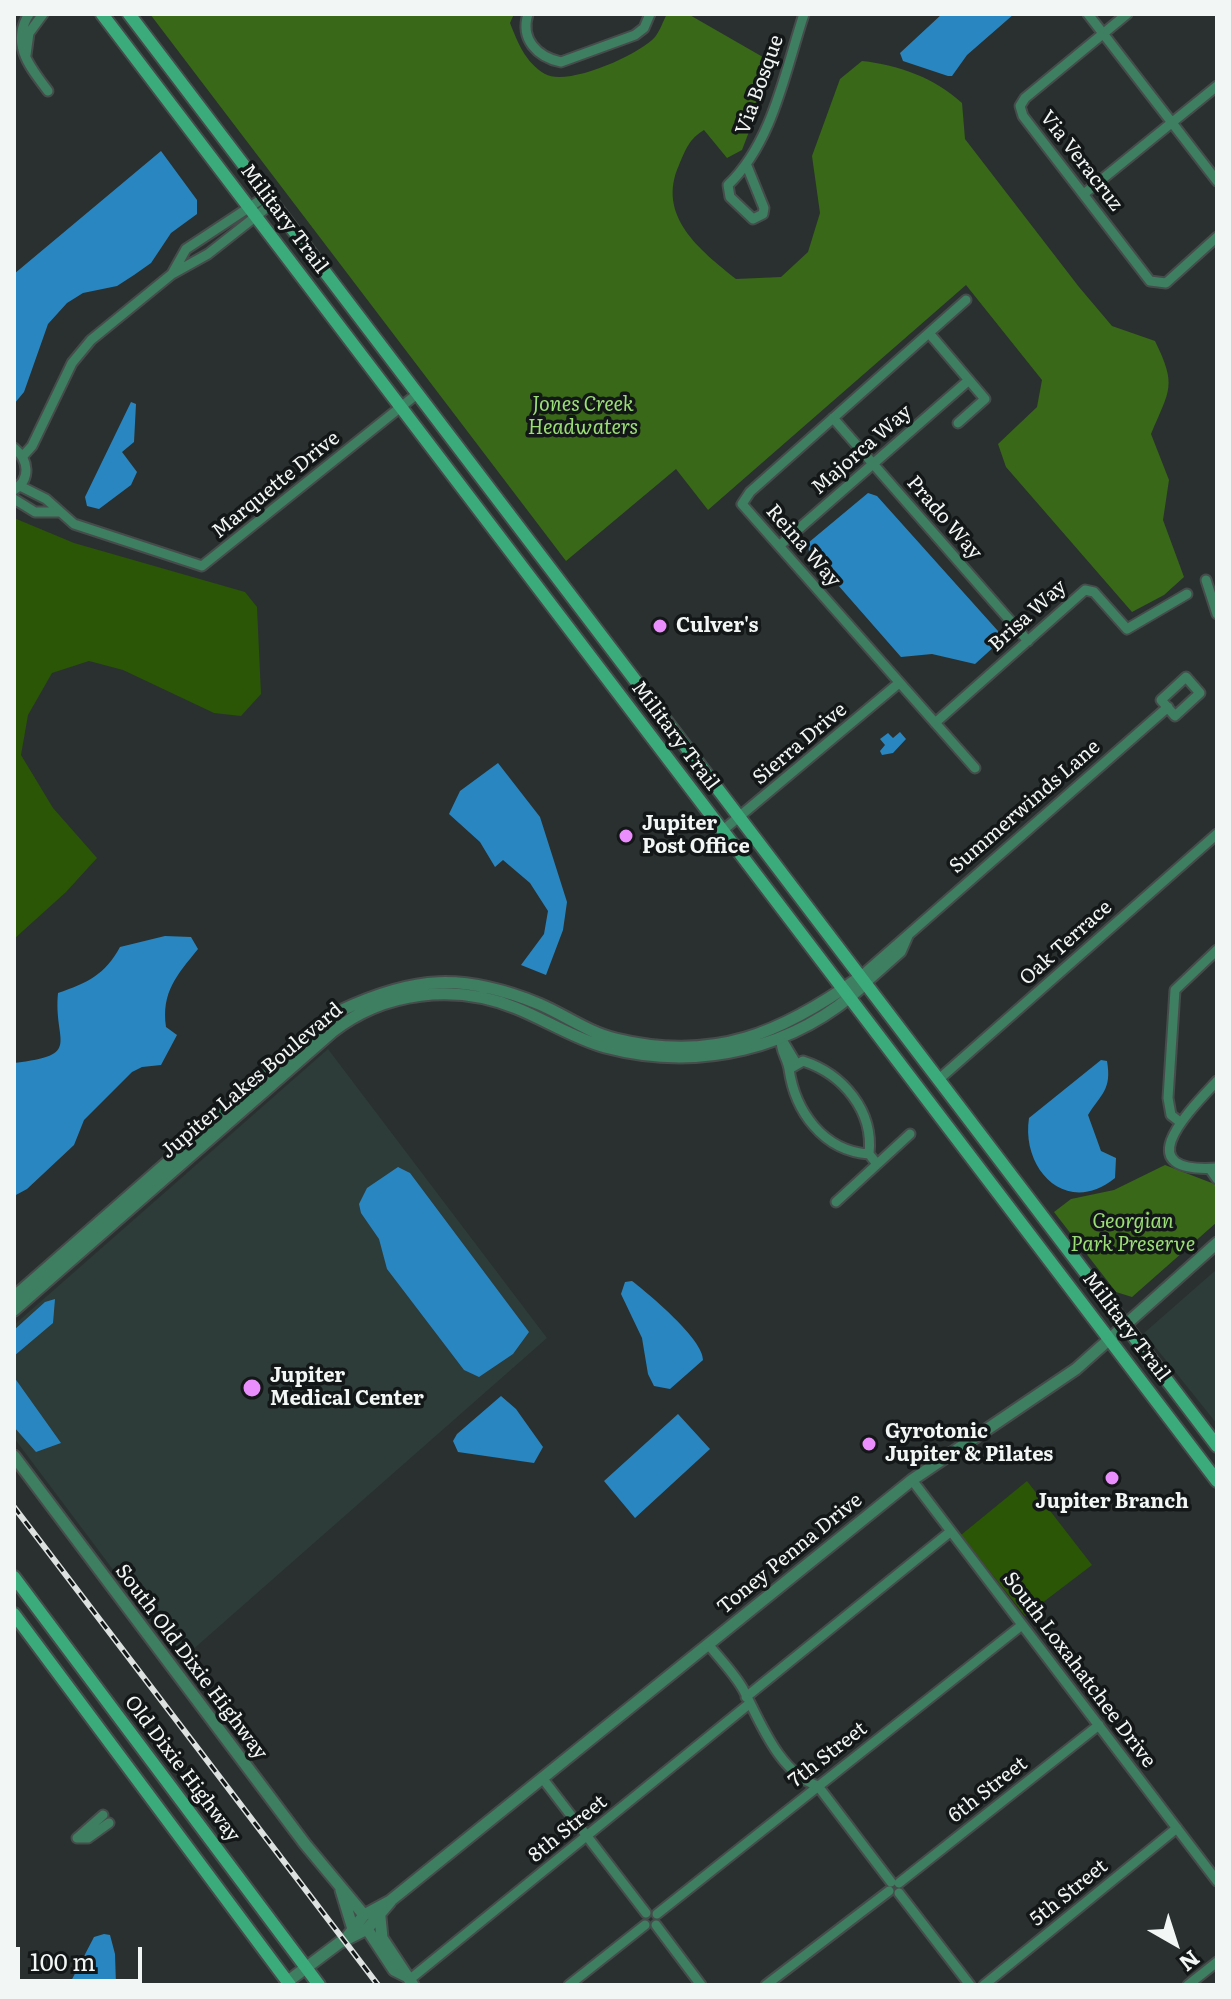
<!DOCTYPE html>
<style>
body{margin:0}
#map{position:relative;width:1231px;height:1999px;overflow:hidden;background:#2a302f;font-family:Literata,serif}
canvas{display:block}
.frame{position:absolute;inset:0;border:16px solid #f2f6f5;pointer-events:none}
.north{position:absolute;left:1135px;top:1903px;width:80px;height:80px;-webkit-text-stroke:6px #141717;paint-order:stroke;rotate:141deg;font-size:22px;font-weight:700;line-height:32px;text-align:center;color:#f2f6f5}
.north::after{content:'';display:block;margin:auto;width:28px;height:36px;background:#f2f6f5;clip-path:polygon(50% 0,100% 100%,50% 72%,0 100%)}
.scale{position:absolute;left:16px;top:1947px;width:126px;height:36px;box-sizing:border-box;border:4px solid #f2f6f5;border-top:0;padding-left:10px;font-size:24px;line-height:28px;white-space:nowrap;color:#f2f6f5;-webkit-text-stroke:6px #141717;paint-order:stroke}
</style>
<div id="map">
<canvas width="1231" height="1999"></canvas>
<div class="frame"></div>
<div class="north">N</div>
<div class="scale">100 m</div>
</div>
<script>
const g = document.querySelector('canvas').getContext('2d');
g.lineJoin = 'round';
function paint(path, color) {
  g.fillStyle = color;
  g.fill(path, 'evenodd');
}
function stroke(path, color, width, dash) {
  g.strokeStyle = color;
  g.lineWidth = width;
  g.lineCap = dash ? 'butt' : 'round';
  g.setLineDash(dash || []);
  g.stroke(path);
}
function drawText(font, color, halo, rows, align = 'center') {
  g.font = font + ' Literata,serif';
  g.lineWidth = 7;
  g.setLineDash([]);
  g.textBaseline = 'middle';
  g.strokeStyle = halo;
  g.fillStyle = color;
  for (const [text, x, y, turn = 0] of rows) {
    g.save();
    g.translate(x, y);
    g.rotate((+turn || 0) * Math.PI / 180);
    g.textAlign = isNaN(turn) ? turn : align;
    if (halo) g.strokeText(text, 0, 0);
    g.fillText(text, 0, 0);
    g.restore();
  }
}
paint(new Path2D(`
 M328,1049l219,289 -366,322 -167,-222v-113z
 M1217,1269v155l-73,-91z`), '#2d3b39');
paint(new Path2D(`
 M14,518l60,25 171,49 12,15 4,87 -20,22 -27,-3 -91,-43 -34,-9 -37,12 -24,42 -7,40 32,53 44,50 -31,34 -52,47z
 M1027,1481l65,84 -67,51 -64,-81z`), '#2a5606');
paint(new Path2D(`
 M150,14h364l-4,9c8,20 15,39 35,51 22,13 94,-19 110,-37 5,-6 8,-16 12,-23h21l87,50 -33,86 -15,8 -23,-28c-15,9 -18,19 -25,35 -23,51 21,85 57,114l45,-2 27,-25 12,-39 -8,-57 28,-77 22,-18c37,4 73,17 100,42l3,36 114,148 33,39 43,15c22,45 15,48 -4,93l18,46 -6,40 21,57 -20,18 -32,17 -126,-145 -8,-23 39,-37 5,-27 -76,-95 -258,225 -32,-41 -110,92z
 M1165,1165l52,20v37l-85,75 -16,-5 -62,-80 17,-13 43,-9z`), '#386818');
paint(new Path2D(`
 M942,14h72l-47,41 -15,21h-4l-45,-15 -3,-8z
 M161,151l36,49v14l-26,19 -20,30 -17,12 -17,11 -34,7 -16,10 -19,21 -24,68 -10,12v-130z
 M131,402l5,2 -2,38 -12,10 15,20 -6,13 -32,24 -12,-3 -2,-9z
 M868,493l9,3 121,135 -1,13 -22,20 -43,-10 -31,3 -92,-105 -1,-9z
 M900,732l6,7 -13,14 -11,2 -2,-4 5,-6 -5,-6 8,-6 5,5z
 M498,763l42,54 27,85 -4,28 -17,45 -25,-10 23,-31 4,-23 -18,-28 -27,-23 -8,7 -15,-25 -31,-28 11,-23z
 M165,936l26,1 7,12c-21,26 -37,43 -32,78l11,8 -16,30 -19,2 -10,5 -48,48 -10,25 -47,44 -13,7v-133c70,-8 39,-20 44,-70 29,-10 47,-18 62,-46z
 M1101,1060l6,1c5,29 -6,33 -19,54l13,36 15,7 -1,20c-48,39 -94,-8 -86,-60z
 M398,1167l12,6 119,159 -16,22 -34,23 -15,-7 -77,-101 -8,-30 -18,-26 -2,-9 8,-16z
 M632,1281c17,13 72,59 71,79l-33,29 -16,-3 -6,-12 -6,-36 -21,-44 4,-12z
 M55,1299l-2,24 -39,33v-26l31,-28z
 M14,1377l47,66 -25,9 -22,-25z
 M501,1396l15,13 27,38 -9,16 -76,-11 -5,-11 4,-7z
 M678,1414l32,35 -75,69 -31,-37z
 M104,1934l6,1 5,19 1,31h-47l25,-48z`), '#2a86c0');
const minor = new Path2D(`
 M29,14c-19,30 1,53 19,77
 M528,14c-8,25 9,43 33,48l74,-27 9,-7 6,-14
 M1088,14l129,167
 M1127,14l-102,84 -5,8 3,10 127,165 16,2 51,-46
 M26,55l3,-22 14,-19
 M747,166l17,42 -1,6 -10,5 -23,-22 -2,-12c45,-43 57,-114 76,-171
 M1085,193l132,-107
 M172,274l36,-20 66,-52
 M966,300l-216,192 -8,12 233,264
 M929,333l56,66 -27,24
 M833,418l195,223
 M14,448c15,12 17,31 0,42
 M23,456l9,-10 40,-83 19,-23 81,-66 14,-25 82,-54
 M20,486l26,13 28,25 128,42 215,-172
 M14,499l21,13h24
 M779,546l190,-166
 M1206,580l11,34
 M1186,677l14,16 -25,23 -14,-16z
 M935,723l150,-133 9,2 33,37 60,-35
 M722,831l177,-148
 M860,977l308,-270
 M865,984l36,-32 7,-16
 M781,1038c-1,13 6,19 8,31 6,42 34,82 80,85
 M781,1038l15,25
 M789,1069l14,-8c40,13 71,50 66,93l8,10
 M938,1080l279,-246
 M1217,1081c-27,29 -92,93 0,87
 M1180,1122l-9,-7 -3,-17 7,-108 42,-40
 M1210,1169l7,10
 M836,1202l74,-68
 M912,1480l305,401
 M708,1644c11,14 26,29 35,45 17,32 36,84 75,97l73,96
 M746,1697l204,-165
 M543,1779l103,134
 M77,1838h11l21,-15
 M77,1838l26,-23
 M899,1883l200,-158
 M899,1893l71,92
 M657,1914l365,-289
 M656,1925l45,60
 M409,1980l340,-276
 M569,1985l76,-60
 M766,1985l123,-94
 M984,1985l193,-157
 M1188,1985l29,-23`);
const tertiary = new Path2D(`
 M14,1297l326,-286c74,-35 123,-38 199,-7 26,11 50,29 77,35 98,24 166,-6 244,-62
 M14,1310l318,-278c52,-41 123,-49 184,-24 30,12 59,31 89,39 94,25 190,2 260,-63
 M14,1456l291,388 59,71
 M341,1890l11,36
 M380,1917l2,21 31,47
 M367,1929l27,41 12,6
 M344,1941l20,-26 26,-14 522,-421 164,-111 141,-126
 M287,1982l52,-39 28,-14 23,-27`);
const secondary = new Path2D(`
 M102,14l1115,1467
 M129,14l1088,1432
 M14,1577l305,408
 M14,1614l276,371`);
stroke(minor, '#464c4b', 13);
stroke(tertiary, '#464c4b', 15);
stroke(secondary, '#464c4b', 16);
stroke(minor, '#3e7e61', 9);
stroke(tertiary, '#3e7e61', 11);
stroke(secondary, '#3bab7c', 12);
const rail = new Path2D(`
 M14,1507l364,478`);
stroke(rail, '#dde2e1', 6);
stroke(rail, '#141717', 3, [9]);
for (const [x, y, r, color] of [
 [660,626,8,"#ea8dfd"],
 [626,836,8,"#ea8dfd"],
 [252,1388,10,"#ea8dfd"],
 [869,1444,8,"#ea8dfd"],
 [1112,1478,8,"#ea8dfd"]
]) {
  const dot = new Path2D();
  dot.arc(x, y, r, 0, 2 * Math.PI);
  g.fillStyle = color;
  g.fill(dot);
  stroke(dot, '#141717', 3);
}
drawText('20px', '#f2f6f5', '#141717', [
 ["Via Bosque",760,85,-70],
 ["Via Veracruz",1081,161,52],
 ["Military Trail",284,219,53],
 ["Majorca Way",862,450,-41],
 ["Marquette Drive",276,485,-39],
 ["Prado Way",944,518,49],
 ["Reina Way",803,546,49],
 ["Brisa Way",1028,616,-42],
 ["Military Trail",675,736,53],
 ["Sierra Drive",800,744,-40],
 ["Summerwinds Lane",1025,807,-41],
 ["Oak Terrace",1066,943,-42],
 ["Jupiter Lakes Boulevard",252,1081,-40],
 ["Military Trail",1126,1327,53],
 ["Toney Penna Drive",790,1554,-39],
 ["South Old Dixie Highway",191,1662,53],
 ["South Loxahatchee Drive",1079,1670,53],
 ["7th Street",828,1755,-38],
 ["Old Dixie Highway",182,1769,53],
 ["6th Street",988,1790,-38],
 ["8th Street",568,1829,-39],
 ["5th Street",1069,1893,-39]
]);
drawText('italic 20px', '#9bde77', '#141717', [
 ["Jones Creek",583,405],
 ["Headwaters",583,428],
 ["Georgian",1133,1222],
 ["Park Preserve",1133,1245]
]);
drawText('bold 20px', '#f2f6f5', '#141717', [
 ["Culver's",676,626],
 ["Jupiter",642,824],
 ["Post Office",642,847],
 ["Jupiter",270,1376],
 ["Medical Center",270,1399],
 ["Gyrotonic",885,1432],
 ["Jupiter & Pilates",885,1455],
 ["Jupiter Branch",1112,1502,"center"]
], 'left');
</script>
